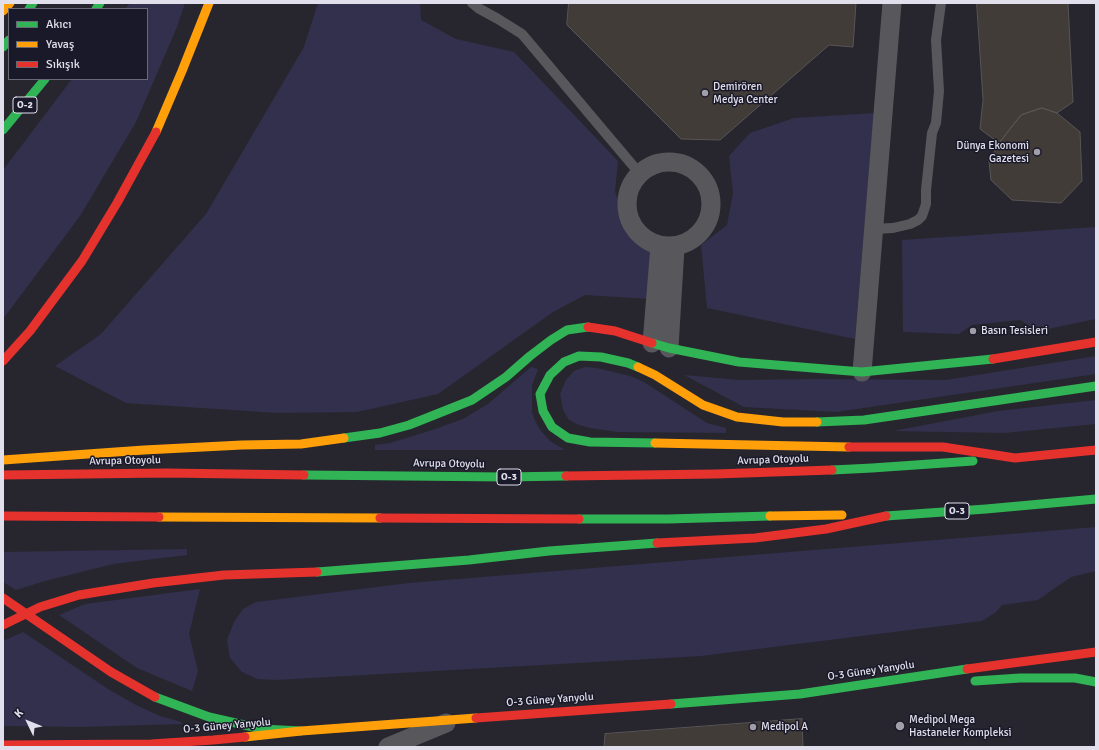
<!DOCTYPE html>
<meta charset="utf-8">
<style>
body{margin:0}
#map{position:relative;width:1099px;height:750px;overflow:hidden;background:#27262f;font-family:Signika,sans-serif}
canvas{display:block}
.frame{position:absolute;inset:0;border:4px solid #e0dfeb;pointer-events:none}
.legend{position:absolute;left:8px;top:8px;width:140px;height:72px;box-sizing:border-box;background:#1a1929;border:1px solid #696877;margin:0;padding:5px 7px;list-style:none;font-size:12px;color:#e0dfeb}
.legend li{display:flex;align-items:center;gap:8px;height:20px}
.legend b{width:20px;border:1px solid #696877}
.north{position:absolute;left:8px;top:702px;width:40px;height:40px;-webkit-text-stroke:3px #1a1929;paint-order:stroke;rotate:313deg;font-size:11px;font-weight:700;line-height:16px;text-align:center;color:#e0dfeb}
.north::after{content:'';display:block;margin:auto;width:14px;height:18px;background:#e0dfeb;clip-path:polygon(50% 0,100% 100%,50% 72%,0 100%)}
</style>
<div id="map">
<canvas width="1099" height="750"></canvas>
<div class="frame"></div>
<ul class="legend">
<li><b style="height:5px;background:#30b455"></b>Akıcı</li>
<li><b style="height:5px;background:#ff9f0a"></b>Yavaş</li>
<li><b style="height:5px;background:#e5322d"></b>Sıkışık</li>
</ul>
<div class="north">K</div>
</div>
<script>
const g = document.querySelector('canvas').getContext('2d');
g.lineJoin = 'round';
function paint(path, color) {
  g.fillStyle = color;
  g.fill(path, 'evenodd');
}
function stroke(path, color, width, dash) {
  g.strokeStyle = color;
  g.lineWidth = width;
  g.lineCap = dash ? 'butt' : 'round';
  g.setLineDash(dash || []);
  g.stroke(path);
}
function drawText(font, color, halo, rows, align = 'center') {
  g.font = font + ' Signika,sans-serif';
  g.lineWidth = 3;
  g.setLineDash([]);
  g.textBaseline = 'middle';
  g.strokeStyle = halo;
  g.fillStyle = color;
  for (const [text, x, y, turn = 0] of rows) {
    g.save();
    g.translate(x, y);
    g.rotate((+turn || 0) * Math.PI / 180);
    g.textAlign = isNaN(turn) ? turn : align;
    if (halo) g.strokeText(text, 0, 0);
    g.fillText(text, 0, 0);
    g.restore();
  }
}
paint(new Path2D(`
 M130,3h55l-8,24 -41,95 -56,94 -77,103v-149l69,-91h75v-70h-22z
 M318,3h102l1,17 35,19 58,13 104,109 -3,31 13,34 24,24 -1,49 -66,-4 -32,17 -115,82 -81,18 -80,1 -151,-10 -71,-37 46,-32 105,-120 98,-167z
 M874,113l-19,226 -148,-31 -6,-63 26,-20 6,-32 -4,-37 21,-23 44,-15z
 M1096,227v92l-58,12 -18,-11 -48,5 -13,9 -56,-2 -1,-92z
 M1096,356v18l-260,38 -92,-5 -60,-32 56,5 75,-1 131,1z
 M531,367l7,2 -6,17v26l4,11 5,8 9,10 15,9h-190v-5l15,-2 42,-13 31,-11 25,-15z
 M585,367l12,1 33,8 14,6 63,41 19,5v5l-109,-1 -27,-4 -11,-3 -10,-5 -6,-10 -3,-16 6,-14 8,-9z
 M1096,400v24l-92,9 -111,-2 105,-20z
 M1096,527v44l-25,6 -33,23 -36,5 -6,7 -14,9 -281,35 -425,24 -19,-1 -15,-7 -12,-14 -3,-18 7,-18 9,-13 13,-7 153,-19z
 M187,549v6l-74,9 -68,17 -29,9 -13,-8v-30z
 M200,589l-11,45 9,37 -6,20 -55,-23 -78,-53 26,-11z
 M23,632l85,57 28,16 24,11 21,6 1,2 -103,3 -76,-1v-85z`), '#32304c');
const building = new Path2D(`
 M569,3h287l-3,44 -24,-2 -109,95 -39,-1 -114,-114z
 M977,3h91l5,99 -16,11 -15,-5 -21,7 -22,28 -19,-14 3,-29z
 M1042,108l15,5 23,19 2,49 -21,22 -49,-3 -21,-20 -2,-19 10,-18 22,-28z
 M802,719l1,28h-199l1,-13z`);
paint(building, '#423c38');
stroke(building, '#585556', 1);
stroke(new Path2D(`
 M472,3l6,5 20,11 24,15 118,140
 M873,229l20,-1 17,-4 8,-4 4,-4 4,-12v-14l6,-57 4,-10 3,-32 -3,-51 5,-37`), '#58585c', 10);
stroke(new Path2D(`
 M627 204a42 42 0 1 1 84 0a42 42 0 1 1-84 0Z
 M652,343l8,-97
 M669,348l6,-101
 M862,372l30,-369
 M388,747l58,-24`), '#58585c', 19);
stroke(new Path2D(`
 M29,9l4,-6
 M96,9l4,-6
 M3,47l6,-7
 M3,130l42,-51
 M652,343l17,5 70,14 123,10 131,-13
 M638,367l-10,-4 -27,-6 -22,-1 -15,6 -14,13 -10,19 3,17 9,16 16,11 22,4 65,1
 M817,422l47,-2 232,-34
 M344,438l36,-5 29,-8 63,-25 34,-23 24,-21 21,-16 16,-10 21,-3
 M832,470l40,-2 101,-7
 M304,475l201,2 61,-1
 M886,516l100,-7 110,-10
 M579,519h89l102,-3
 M317,572l152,-12 80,-9 108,-8
 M975,681l45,-3h55l21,4
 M155,697l54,20 53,12 39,2
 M671,704l129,-10 167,-25`), '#30b455', 9);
stroke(new Path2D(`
 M3,11l7,-8
 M156,132l26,-61 27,-68
 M638,367l17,8 48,30 34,12 46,5h34
 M655,443l194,4
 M3,460l141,-10 98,-5 59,-1 43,-6
 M770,516l72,-1
 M159,517l221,1
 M245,737l56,-6 175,-13`), '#ff9f0a', 9);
stroke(new Path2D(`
 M588,327l27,4 37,12
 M993,359l103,-17
 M3,361l27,-30 52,-70 35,-58 39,-71
 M849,447h94l72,11 81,-8
 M3,475l164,-2 137,2
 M566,476l150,-2 116,-4
 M3,516l156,1
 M380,518l199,1
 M657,543l98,-5 71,-9 60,-13
 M3,598l108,74 44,25
 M3,625l37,-18 39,-12 74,-12 71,-8 93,-3
 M967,669l129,-17
 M476,718l195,-14
 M3,745l148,-1 62,-4 32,-3`), '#e5322d', 9);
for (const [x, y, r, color] of [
 [705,93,4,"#9f9ea9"],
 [1037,152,4,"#9f9ea9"],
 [973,331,4,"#9f9ea9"],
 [900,726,5,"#9f9ea9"],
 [753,727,4,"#9f9ea9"]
]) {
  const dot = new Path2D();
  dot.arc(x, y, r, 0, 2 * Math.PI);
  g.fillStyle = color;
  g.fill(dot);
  stroke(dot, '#1a1929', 1.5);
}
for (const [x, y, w] of [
 [25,105,24],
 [509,477,24],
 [957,511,24]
]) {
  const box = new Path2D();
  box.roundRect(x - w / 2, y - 8, w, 16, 3);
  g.fillStyle = '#1a1929';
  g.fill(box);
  stroke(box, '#e0dfeb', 1);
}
drawText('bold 10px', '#e0dfeb', null, [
 ["O-2",25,105],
 ["O-3",509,477],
 ["O-3",957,511]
]);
drawText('11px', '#e0dfeb', '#1a1929', [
 ["Demirören",713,87],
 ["Medya Center",713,100],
 ["Dünya Ekonomi",1029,146,"right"],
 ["Gazetesi",1029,159,"right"],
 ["Basın Tesisleri",981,331],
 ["Medipol Mega",909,720],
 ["Hastaneler Kompleksi",909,733],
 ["Medipol A",761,727]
], 'left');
drawText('11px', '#e0dfeb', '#1a1929', [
 ["Avrupa Otoyolu",773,460,-2],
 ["Avrupa Otoyolu",125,461,-1],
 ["Avrupa Otoyolu",449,464,1],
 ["O-3 Güney Yanyolu",871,671,-8],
 ["O-3 Güney Yanyolu",550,700,-4],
 ["O-3 Güney Yanyolu",227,726,-5]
]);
</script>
